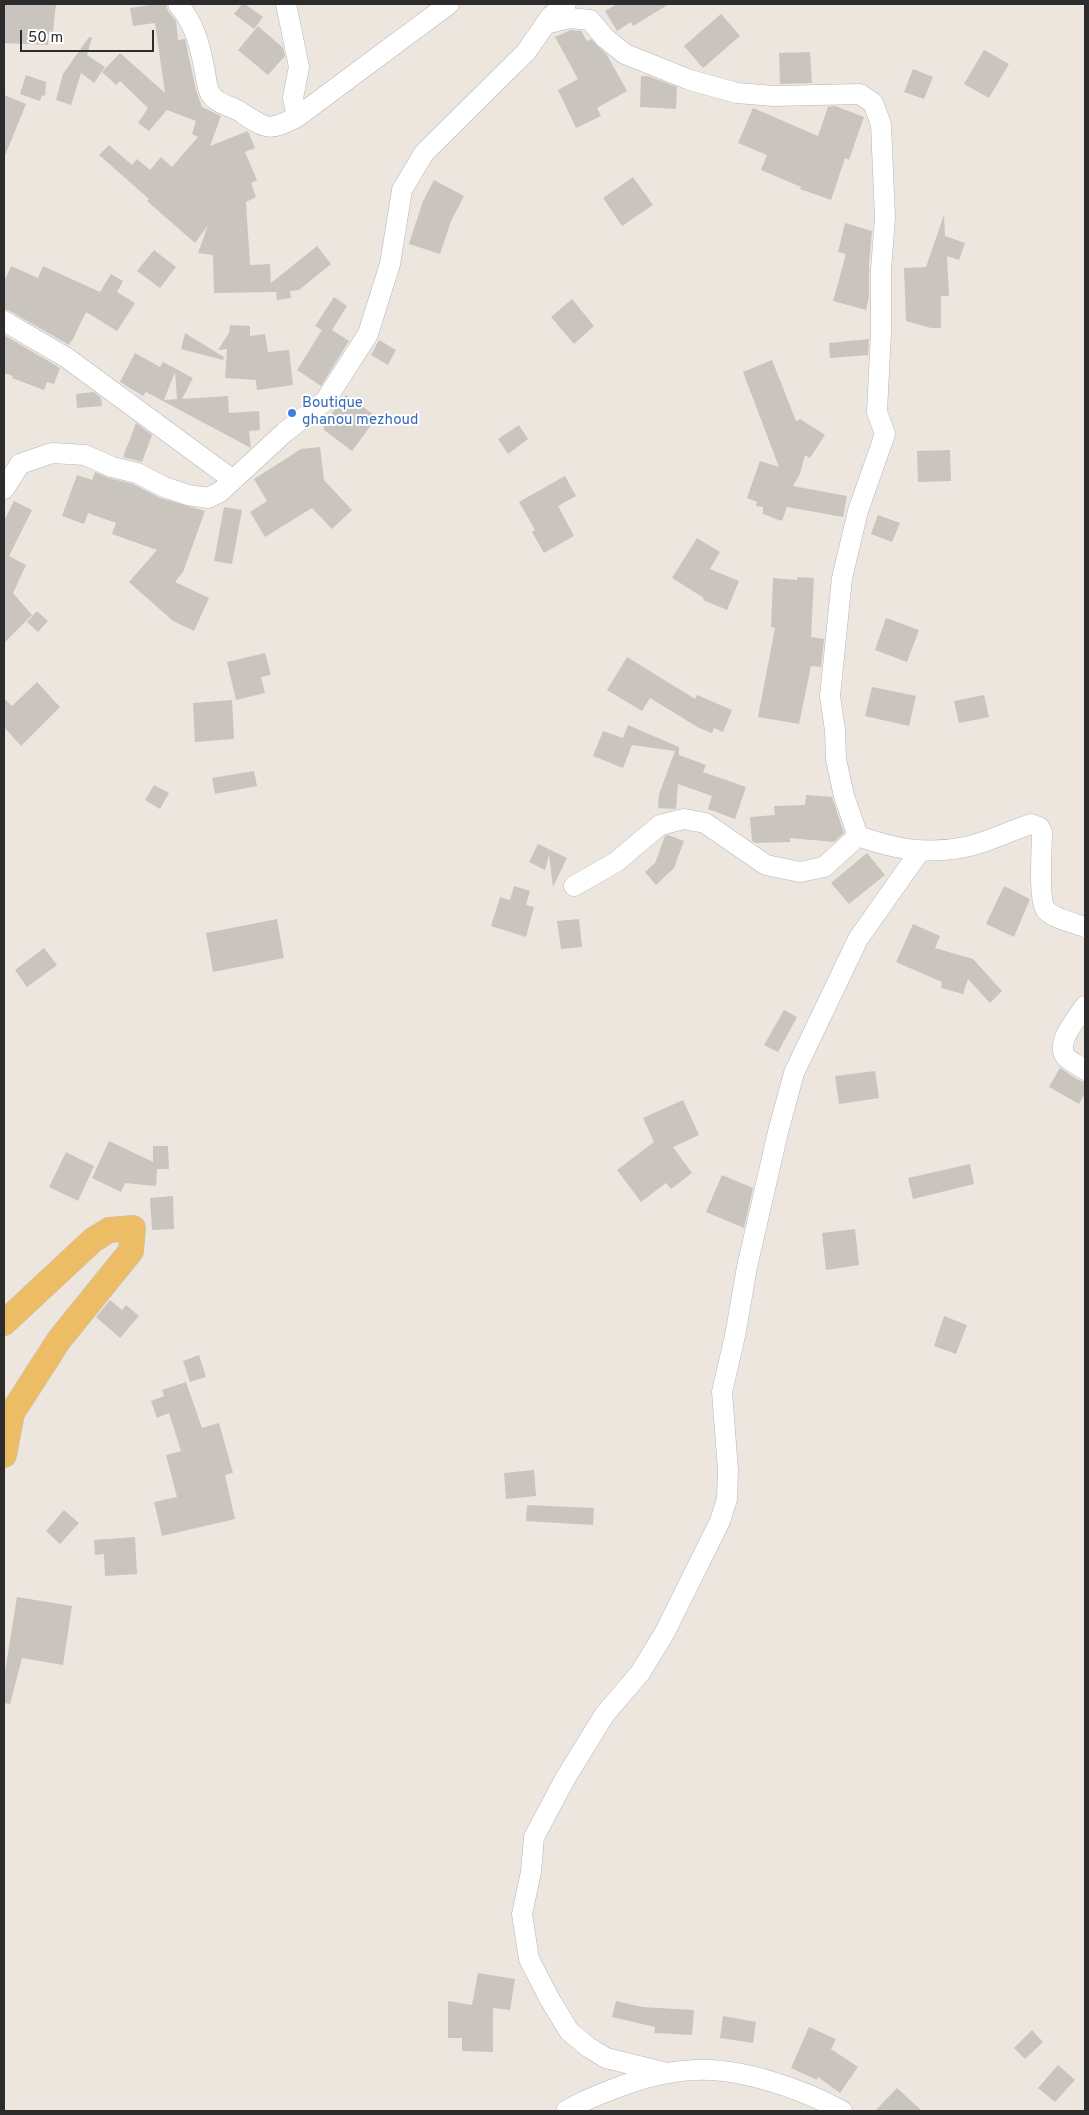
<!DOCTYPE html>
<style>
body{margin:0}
#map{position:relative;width:1089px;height:2115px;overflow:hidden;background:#ede6df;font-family:Overpass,sans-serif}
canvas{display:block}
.frame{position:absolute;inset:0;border:5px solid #2c2c2c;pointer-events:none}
.scale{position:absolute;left:20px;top:30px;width:134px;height:22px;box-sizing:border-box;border:2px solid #2c2c2c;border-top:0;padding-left:6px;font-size:15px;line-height:18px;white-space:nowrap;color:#2c2c2c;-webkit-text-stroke:4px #fff;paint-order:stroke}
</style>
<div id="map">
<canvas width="1089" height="2115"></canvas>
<div class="frame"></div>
<div class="scale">50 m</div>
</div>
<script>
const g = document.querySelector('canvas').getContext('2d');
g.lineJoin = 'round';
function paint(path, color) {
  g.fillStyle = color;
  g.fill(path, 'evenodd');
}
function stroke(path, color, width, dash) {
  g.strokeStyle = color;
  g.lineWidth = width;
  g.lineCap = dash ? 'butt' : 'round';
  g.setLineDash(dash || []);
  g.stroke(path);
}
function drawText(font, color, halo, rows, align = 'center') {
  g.font = font + ' Overpass,sans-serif';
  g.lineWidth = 4;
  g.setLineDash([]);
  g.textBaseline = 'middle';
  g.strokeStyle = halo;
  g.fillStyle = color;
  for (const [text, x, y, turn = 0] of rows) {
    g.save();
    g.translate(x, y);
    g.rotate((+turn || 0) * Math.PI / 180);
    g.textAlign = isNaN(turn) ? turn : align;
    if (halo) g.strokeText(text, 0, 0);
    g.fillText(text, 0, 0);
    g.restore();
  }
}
paint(new Path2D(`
 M4,4h52l-3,28 -4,-1 -1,14 -44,-2z
 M157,4h9l2,7 8,10 2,19 7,-1 11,51 6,17 19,9 -11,30 38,-15 7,17 -10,4 12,28 -6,3 5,14 -10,5 4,63 20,-1 1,19 46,-37 14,18 -32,26 -9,1 1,7 -14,2 -1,-8 -62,1 -1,-38 -15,-2 10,-28 -13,18 -48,-42 2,-2 -50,-44 10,-10 23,20 5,-6 13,11 11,-13 11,10 26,-30 -6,-3 4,-13 -29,-11 -18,21 -11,-8 10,-15 -28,-27 -4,4 -14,-13 18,-19 45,40 -10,-70 -22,3 -3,-18z
 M242,4h3l18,13 -9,12 -20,-15z
 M617,4h52l-36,22 -2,-4 -14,9 -12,-20z
 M721,14l19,22 -37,32 -19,-22z
 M258,26l25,22 2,8 -17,19 -30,-25z
 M571,30l10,1 6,10 4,-2 16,16 20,36 -30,17 4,8 -25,12 -18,-38 20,-11 -23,-42z
 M89,37l3,1 -5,17 18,12 -11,16 -13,-10 -10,32 -15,-5 7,-26z
 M984,50l25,14 -20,34 -25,-14z
 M810,52l2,31 -32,1 -1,-31z
 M913,69l20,8 -9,22 -20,-7z
 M26,75l20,7 -1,14 -3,-1 -2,6 -20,-7z
 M641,76h7l29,11 -1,22 -36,-2z
 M4,95l22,9 -22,54z
 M835,106l29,11 -15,43 -4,-2 -14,42 -31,-11 1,-2 -40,-17 6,-15 -29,-12 15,-35 65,28 10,-29z
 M633,177l20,28 -31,21 -19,-28z
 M434,180l30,16 -13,25 -11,33 -31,-10 14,-43z
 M944,215l1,21 20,7 -6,17 -12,-4 2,40h-8v32h-10l-25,-7 -2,-53 22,-1z
 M845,223l27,8 -3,33v33l-3,13 -33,-9 13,-47 -8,-2z
 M154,250l22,17 -16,21 -23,-17z
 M11,266l27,12 5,-12 57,26 11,-18 12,7 -6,11 18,11 -18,28 -31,-19 -15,31v-4l-2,6 -59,-34 -6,-2v-27z
 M334,297l13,9 -15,24 17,11 -28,45 -24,-16 25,-40 -7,-4z
 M572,299l22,27 -20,18 -23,-27z
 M230,325l20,1v10l15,-2 3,18 21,-2 4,35 -36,5 -1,-10 -31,-2 2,-29 -9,1 11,-17z
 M185,333l39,24 -1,3 -42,-11z
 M4,335l56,33 -6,16 -7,-2 -3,8 -32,-12 1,-2 -9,-3z
 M869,339l-1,16 -38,3 -1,-15z
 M379,340l17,10 -8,15 -17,-10z
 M135,353l25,14 3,-5 30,16 -11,21 46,-3 1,17 30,-2 1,19 -11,1 2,17 -105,-56 -3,4 -23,-14zM175,372l2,27 -13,1z
 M772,360l24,61 4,-2 25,16 -15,23 -5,-3 -5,19 -7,12 54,10 -4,21 -56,-10 -5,14 -19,-7v-7l-7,-1 1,-4 -10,-4 13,-37 19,6 -36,-95z
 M94,392l7,6 1,8 -25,2 -1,-14z
 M346,395l31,22 -25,34 -28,-21v-6z
 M136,423l16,12 -10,27 -19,-5z
 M519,425l9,14 -20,15 -10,-15z
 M320,447l4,33 28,30 -20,19 -20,-21 -47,29 -15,-25 17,-11 -13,-22 47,-30z
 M950,450l1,31 -33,1 -1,-31z
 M95,472l14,6 24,6 27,14 45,13 -22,61 -8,10 34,16 -15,33 -21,-10 -44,-39 28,-32 -45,-16 4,-11 -28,-10 -4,11 -22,-8 15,-41 15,5z
 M565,476l11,20 -18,10 16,30 -30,17 -12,-21 3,-2 -16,-28z
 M14,501l18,9 -23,46 17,9 -13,28 19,22 -28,28v-122z
 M224,507l18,3 -10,54 -18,-3z
 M878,515l22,8 -8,19 -21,-8z
 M697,538l23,14 -10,17 29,12 -12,29 -24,-10 1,-2 -32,-20z
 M797,577l17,1 -3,59 13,2 -3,28 -10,-1 -12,58 -41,-7 17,-89 -4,-1 2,-49 24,2z
 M37,611l11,10 -10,11 -11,-10z
 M886,618l33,12 -12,32 -32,-12z
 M265,653l6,22 -10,2 4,16 -29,7 -9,-38z
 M627,657l68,42 2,-4 35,15 -9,22 -9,-4 -2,5 -13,-5 -49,-30 -8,13 -35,-21z
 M37,682l23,25 -39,39 -17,-19v-29l8,8z
 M872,687l44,9 -7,30 -44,-10z
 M984,695l5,22 -30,6 -5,-22z
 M232,700l2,39 -39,3 -2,-39z
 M628,725l51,22v8l27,10 -3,7 43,15 -11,32 -27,-10 4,-13 -34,-12 -2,25 -18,-1 1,-14 16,-43 -43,-6 -9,23 -30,-12 10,-25 20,7z
 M254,771l3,15 -42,8 -3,-16z
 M154,785l15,8 -9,16 -15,-9z
 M806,795l26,2 12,36 -10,9 -44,-4v4l-34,1 -4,-2 -2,-24 25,-2 -1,-9 31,-1z
 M668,835l16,6 -10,27 -18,17 -11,-13 10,-9 10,-27z
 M538,844l29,14 -14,29 -4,-32 -4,15 -16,-8z
 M867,853l18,22 -36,29 -18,-21z
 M514,886l16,5 -4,14 8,2 -8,30 -35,-11 9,-29 10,3z
 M1004,886l26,13 -16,38 -28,-13z
 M277,919l7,39 -71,14 -7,-39z
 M579,919l3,28 -21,2 -4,-28z
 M913,924l27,12 -5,12 38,11 29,32 -12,12 -22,-24 -5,15 -22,-6 1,-6 -46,-20z
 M44,948l13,17 -30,22 -12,-17z
 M784,1010l13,7 -19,35 -14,-7z
 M1060,1068l18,12 7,2v11l-6,11 -30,-17z
 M875,1071l4,27 -40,6 -4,-28z
 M683,1100l16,35 -26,12 19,26 -21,16 -5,-6 -25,19 -24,-32 37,-28 -11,-24z
 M109,1141l44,21v-16h15l1,23h-12l-1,17 -31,-3 -4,9 -29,-14z
 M66,1152l28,14 -16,35 -29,-14z
 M970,1164l4,20 -61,15 -5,-21z
 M722,1175l31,13 -9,40 -38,-16z
 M173,1196l1,33 -22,1 -2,-32z
 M855,1229l4,36 -33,5 -4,-37z
 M110,1300l12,10 4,-5 13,11 -19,22 -24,-21z
 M944,1316l23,9 -11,29 -22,-8z
 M199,1355l7,22 -16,5 -7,-21z
 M186,1382l16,46 17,-5 14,50 -8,2 10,44 -73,17 -8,-34 23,-5 -11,-42 15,-4 -12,-38 -12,5 -6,-17 13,-5 -2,-6z
 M534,1470l2,26 -30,3 -2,-26z
 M527,1505l67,3 -1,17 -67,-4z
 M64,1510l15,13 -19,21 -14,-13z
 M135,1537l2,37 -32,2 -1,-22 -9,1 -1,-15z
 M17,1597l55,9 -9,59 -41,-7 -12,46 -6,-1v-25z
 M478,1973l37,6 -5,31 -17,-2v44l-31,-1v-13h-14v-37l24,4z
 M616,2001l26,6 52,3 -2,25 -38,-2 1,-6 -43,-10z
 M723,2016l33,6 -3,21 -33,-5z
 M809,2027l27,12 -5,10 27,18 -18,26 -22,-16 -1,3 -26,-12z
 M1032,2030l11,12 -18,17 -11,-11z
 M1058,2065l17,15 -20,22 -17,-14z
 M897,2088l25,23h-47z`), '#c9c4bd');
const minor = new Path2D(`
 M178,4c16,20 21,37 26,63 2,7 2,19 6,26 8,13 22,12 32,20 26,17 27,18 55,4
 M286,4l13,63 -6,31 4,19 152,-113
 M545,24l25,-6 20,2 15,18 20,16 65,26 47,13 37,3 86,-2 13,9 8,21 4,94 -4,51v63l-4,80 8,22 -27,77 -16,67 -12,118 5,34 1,29 8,37 14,40c36,13 69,19 107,11 22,-4 44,-16 66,-23l8,3 3,5c0,15 -4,68 4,78 8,9 28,13 39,17
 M4,321l63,37 166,122
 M4,489l16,-25 32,-11 33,2 27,12 25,6 27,14 24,8 20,3 12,-6 65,-60 40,-31 43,-67 22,-70 12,-74 22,-37 102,-101 25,-36 15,-12
 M574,886l42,-24 44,-37 24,-6 21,4 61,42 34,7 24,-5 34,-31
 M1085,1006c-8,13 -33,39 -17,53 5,4 12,7 17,11
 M667,2073l-61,-15 -18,-11 -19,-16 -20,-33 -20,-39 -7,-45 9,-42 3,-35 32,-60 39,-63 35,-41 25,-41 55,-111 7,-22 1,-29 -6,-78 13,-56 12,-69 31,-135 16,-59 64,-134 62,-88
 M566,2111c14,-9 29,-15 45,-21 27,-11 56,-19 85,-20 45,-2 107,19 146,41`);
const major = new Path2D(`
 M4,1323l89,-83 16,-10 24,-2 -2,23 -72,89 -47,73 -8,42`);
stroke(minor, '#b2b6bf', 21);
stroke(major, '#c4c4c4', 26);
stroke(minor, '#fff', 20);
stroke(major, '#edbd65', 25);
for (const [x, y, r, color] of [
 [292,413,5,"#3f7fe0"]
]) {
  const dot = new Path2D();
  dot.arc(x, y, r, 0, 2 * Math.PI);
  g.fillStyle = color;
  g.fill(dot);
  stroke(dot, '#fff', 2);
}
drawText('15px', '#366cbe', '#fff', [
 ["Boutique",302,404],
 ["ghanou mezhoud",302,421]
], 'left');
</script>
